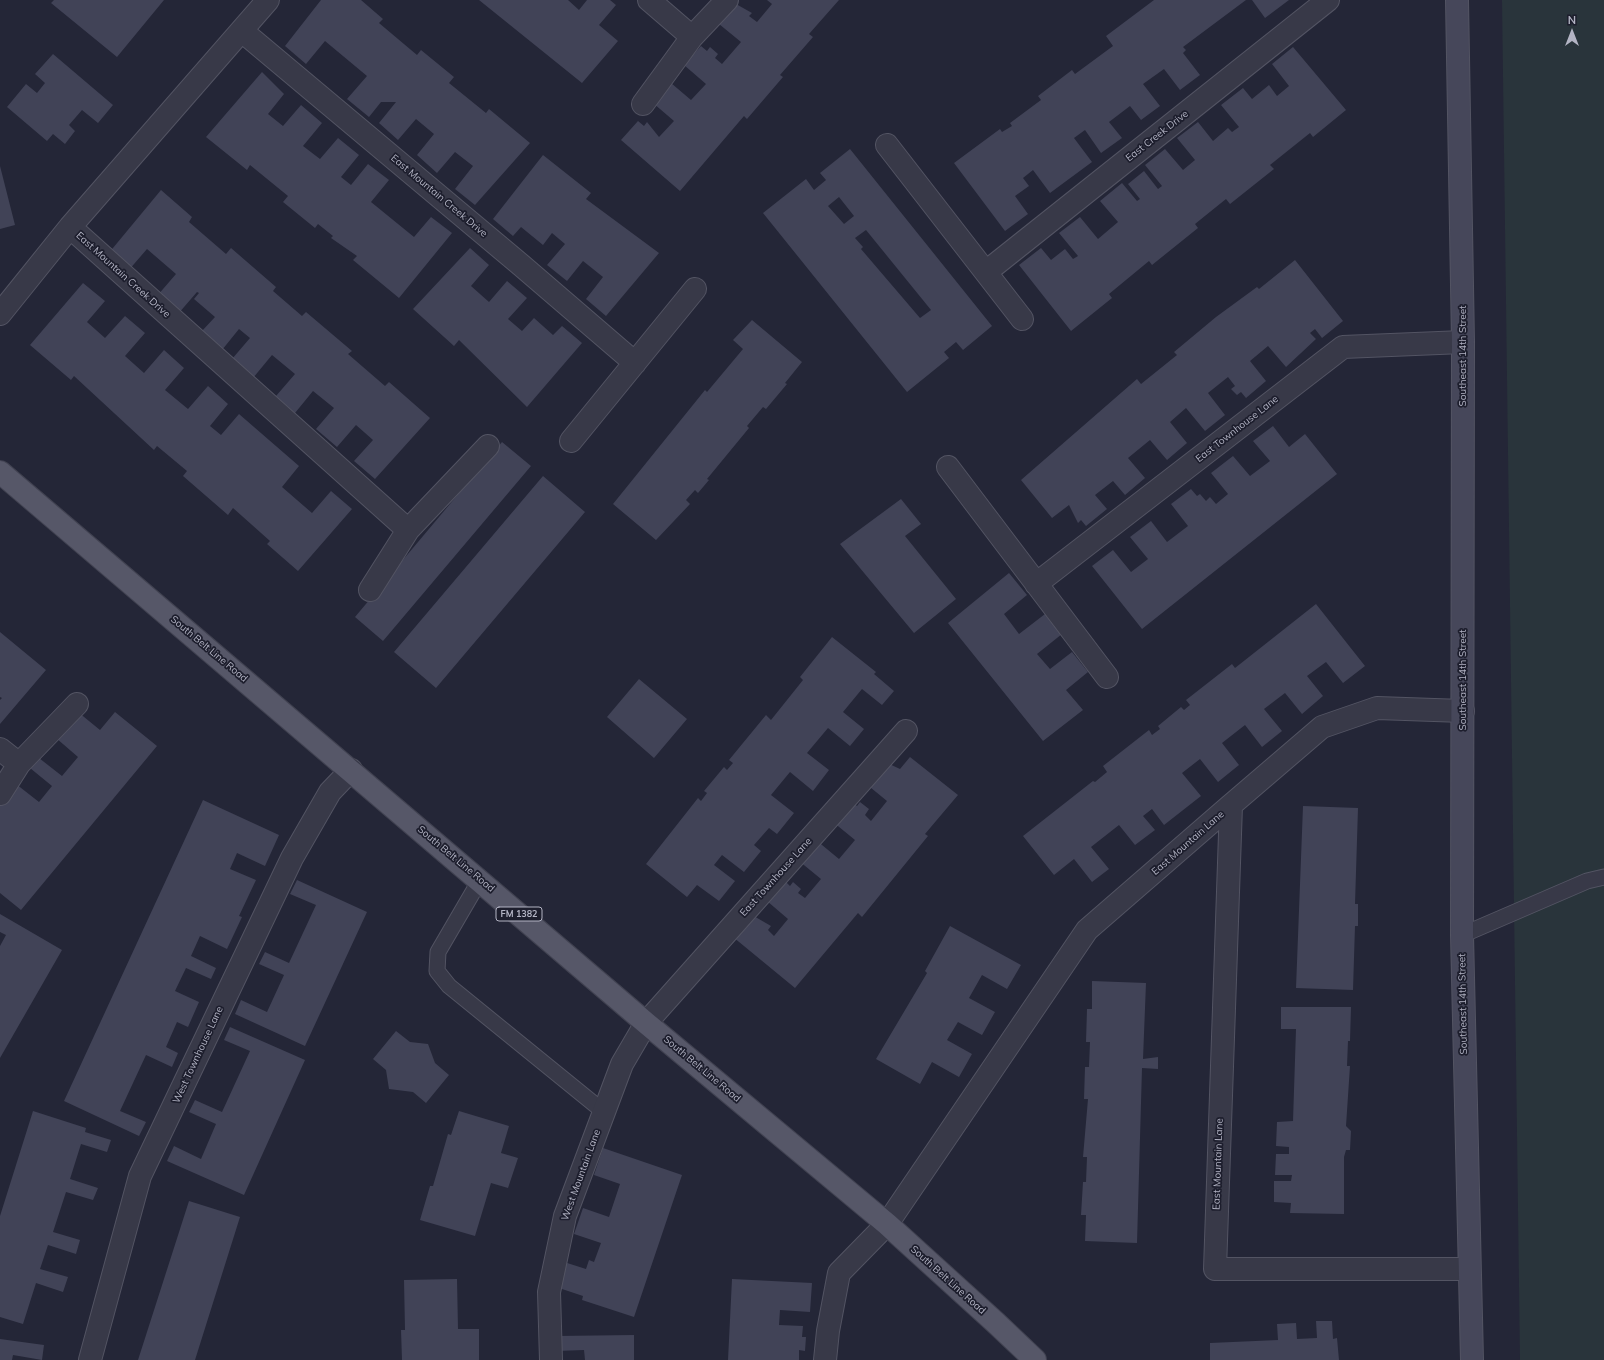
<!DOCTYPE html>
<style>
body{margin:0}
#map{position:relative;width:1604px;height:1360px;overflow:hidden;background:#242637;font-family:Mulish,sans-serif}
canvas{display:block}
.north{position:absolute;left:1552px;top:12px;width:40px;height:40px;-webkit-text-stroke:3px #1d1e2d;paint-order:stroke;rotate:0deg;font-size:11px;font-weight:700;line-height:16px;text-align:center;color:#b3b4c4}
.north::after{content:'';display:block;margin:auto;width:14px;height:18px;background:#b3b4c4;clip-path:polygon(50% 0,100% 100%,50% 72%,0 100%)}
</style>
<div id="map">
<canvas width="1604" height="1360"></canvas>
<div class="north">N</div>
</div>
<script>
const g = document.querySelector('canvas').getContext('2d');
g.lineJoin = 'round';
function paint(path, color) {
  g.fillStyle = color;
  g.fill(path, 'evenodd');
}
function stroke(path, color, width, dash) {
  g.strokeStyle = color;
  g.lineWidth = width;
  g.lineCap = dash ? 'butt' : 'round';
  g.setLineDash(dash || []);
  g.stroke(path);
}
function drawText(font, color, halo, rows, align = 'center') {
  g.font = font + ' Mulish,sans-serif';
  g.lineWidth = 3.5;
  g.setLineDash([]);
  g.textBaseline = 'middle';
  g.strokeStyle = halo;
  g.fillStyle = color;
  for (const [text, x, y, turn = 0] of rows) {
    g.save();
    g.translate(x, y);
    g.rotate((+turn || 0) * Math.PI / 180);
    g.textAlign = isNaN(turn) ? turn : align;
    if (halo) g.strokeText(text, 0, 0);
    g.fillText(text, 0, 0);
    g.restore();
  }
}
paint(new Path2D(`
 M1502,0h102v1360h-84z`), '#29343b');
paint(new Path2D(`
 M54,0h110l-47,57 -66,-54z
 M321,0h40l22,19 -4,4 38,32 4,-5 33,27 -5,6 37,30 3,-4 41,34 -55,62 -20,-16 18,-23 -18,-14 -18,21 -20,-18 17,-21 -18,-15 -18,21 -19,-17 17,-21h-15l-12,15 -22,-18 20,-23 -42,-35 -19,23 -21,-18z
 M479,0h89l11,10 8,-10h23l6,5 -17,20 19,16 -36,42z
 M767,0h72l-30,34 4,3 -33,38 3,2 -36,42 -3,-3 -64,75 -59,-51 17,-19 6,5 3,-4 12,15 15,-16 -21,-18 18,-20 20,17 15,-16 -22,-19 17,-19 6,5 3,-4 8,7 -3,4 7,6 19,-22 -22,-18 17,-20 16,9 -3,3 8,6 15,-18z
 M1154,0h92l-63,47 3,3 -3,3 17,22 -20,15 -16,-21 -21,15 17,22 -19,14 -11,-14 -21,16 13,16 -21,15 -16,-23 -11,8 18,24 -42,31 -17,-23 -10,8 6,8 -14,10 13,18 -23,17 -51,-68 46,-34 2,3 10,-6 -2,-3 31,-23 -3,-4 34,-26 3,4 38,-28 -7,-10z
 M1252,0h37l-24,18z
 M1293,47l53,63 -33,27 -3,-4 -40,32 4,4 -44,35 -4,-5 -31,25 3,4 -46,37 -3,-4 -40,33 3,4 -41,33 -52,-66 22,-17 10,12 14,-11 8,10 5,-3 -19,-23 21,-16 18,22 20,-17 -18,-21 22,-18 15,18 3,-2 -12,-15 16,-13 14,18 4,-3 -17,-21 20,-16 18,21 12,-10 -18,-22 21,-16 15,19 15,-13 4,4 7,-5 -18,-22 22,-17 9,11 17,-14 8,11 12,-10 -17,-22z
 M53,54l60,51 -15,18 -16,-13 -13,15 6,6 -10,13 -12,-10 -6,7 -40,-34 19,-23 11,9 8,-10 -10,-9z
 M262,72l22,22 -16,20 15,12 18,-21 21,18 -19,23 17,13 18,-21 21,17 -18,22 10,8 17,-21 21,16 -18,22 43,35 17,-20 21,16 -53,65 -46,-38 4,-4 -26,-18 2,-2 -15,-12 -3,4 -32,-26 5,-6 -38,-31 -3,5 -41,-33z
 M850,149l142,177 -29,24 -7,-8 -12,10 5,6 -42,34 -144,-179 43,-34 8,11 12,-10 -6,-7zM839,197l15,19 -10,8 -16,-18zM866,230l65,80 -11,8 -59,-69 2,-2 -8,-9z
 M543,155l48,38 -5,6 73,54 -53,63 -20,-17 17,-22 -20,-16 -16,20 -20,-16 18,-21 -13,-11 -9,12 -22,-18 -8,9 -20,-17z
 M0,166l15,59 -15,4z
 M161,190l31,27 -3,5 37,32 5,-6 45,39 -3,4 29,25 4,-4 46,39 -4,3 37,32 4,-4 41,36 -55,61 -21,-18 19,-21 -17,-15 -19,22 -21,-18 18,-21 -21,-17 -18,22 -19,-17 19,-22 -23,-19 -19,23 -21,-19 18,-21 -11,-9 -17,21 -21,-18 14,-15 -21,-18 5,-6 -2,-1 -19,22 -21,-18 19,-22 -29,-25 -19,22 -20,-17z
 M470,248l19,17 -18,21 18,16 18,-21 20,17 -19,21 14,12 12,-13 19,17 9,-9 20,17 -55,64 -68,-67 -5,6 -41,-37z
 M1295,260l48,61 -21,17 -7,-9 -5,4 6,6 -30,28 -18,-21 -18,15 16,20 -20,17 -5,-6 -4,3 -6,-6 4,-3 -7,-9 -20,16 17,22 -20,16 -19,-23 -16,14 17,21 -20,17 -17,-20 -22,18 17,20 -20,17 -12,-14 -18,14 12,14 -21,17 -5,-6 -3,3 -9,-18 -17,13 -31,-38 116,-101 4,5 36,-29 -3,-3 42,-35 41,-30 2,2z
 M83,283l22,18 -18,21 18,16 20,-22 20,17 -20,23 19,17 20,-23 20,18 -19,22 23,19 20,-23 20,18 -18,22 11,9 18,-21 60,52 -17,21 30,26 19,-22 21,18 -54,62 -31,-27 3,-3 -37,-33 -5,7 -45,-39 4,-5 -30,-25 -3,4 -80,-74 -3,4 -41,-35z
 M752,320l50,42 -17,21 2,1 -21,25 -3,-2 -16,19 2,2 -42,51 2,1 -11,13 -3,-3 -9,10 4,4 -34,36 -43,-36 92,-114 2,2 36,-43 -10,-9z
 M1273,426l16,21 16,-13 32,40 -195,155 -50,-63 21,-16 18,22 17,-13 -18,-22 21,-16 16,21 21,-16 -17,-22 20,-15 6,7 3,-2 6,7 4,-4 6,7 12,-10 -17,-21 22,-17 17,20 20,-15 -17,-20z
 M502,442l29,24 -148,175 -28,-24z
 M543,476l42,36 -149,176 -42,-36z
 M901,499l20,25 -16,12 51,63 -42,34 -74,-89z
 M1009,573l18,22 -23,19 15,20 26,-20 17,20 -25,20 13,15 22,-17 16,20 -22,18 17,20 -40,31 -95,-118z
 M1316,604l49,62 -22,17 -17,-21 -19,14 16,20 -21,18 -17,-21 -21,16 18,22 -20,16 -17,-22 -23,18 17,22 -21,17 -18,-23 -18,14 19,23 -37,29 -12,-16 -9,7 12,14 -20,15 -16,-20 -28,22 18,22 -17,13 -18,-23 -20,16 -31,-39 70,-55 2,1 12,-10 -4,-6 46,-36 3,5 8,-6 -2,-3 23,-19 3,3 6,-5 -4,-5 46,-36 3,4z
 M0,632l46,38 -46,54v-24l2,-2 -2,-1z
 M832,637l44,35 -2,2 20,17 -12,14 -20,-16 -19,23 21,17 -14,17 -22,-18 -21,25 22,17 -16,21 -23,-19 -19,23 23,18 -17,21 -8,-6 -15,17 7,6 -17,21 -22,-17 -8,10 21,16 -16,20 -22,-16 -10,12 -41,-33 52,-66 3,3 6,-8 -3,-2 20,-24 3,3 6,-7 -4,-3 37,-45 5,5 32,-40 -3,-3z
 M639,679l48,40 -33,39 -47,-41z
 M78,712l22,18 15,-18 42,34 -136,164 -21,-17v-89l16,-20 23,18 13,-16 -22,-18 9,-10 23,18 16,-19 -22,-19z
 M910,757l48,38 -33,39 3,2 -66,81 -4,-4 -63,75 -62,-51 19,-22 19,11 -3,4 6,6 14,-17 -21,-18 17,-21 6,6 3,-4 8,7 -3,4 7,5 16,-19 -22,-18 17,-21 23,19 16,-19 -22,-18 17,-22 7,6 3,-4 9,7 -4,6 6,6 16,-20 -22,-18 18,-22 17,8z
 M203,800l76,35 -14,31 -28,-13 -7,16 26,11 -17,36 3,1 -15,32 -27,-13 -9,20 25,12 -5,11 -25,-11 -11,23 24,11 -11,25 -11,-5 -11,25 12,6 -6,14 -26,-12 -26,56 26,11 -7,14 -75,-35z
 M1303,806l55,2 -3,96h3v22h-3l-2,64 -57,-2z
 M297,880l70,32 -62,134 -70,-32 6,-14 26,12 17,-37 -25,-11 6,-12 24,11 27,-58 -26,-11z
 M0,914l62,36 -62,108v-112l6,-11 -6,-3z
 M950,926l71,39 -14,24 -25,-14 -13,23 26,14 -13,23 -24,-13 -11,18 25,14 -13,23 -27,-15 -12,22 -44,-25 51,-86 -2,-2z
 M1092,981l54,2 -3,76 15,-2v12l-16,-1 -5,175 -52,-2 1,-26h-5l2,-33h3l1,-25h-4l5,-58h-4l1,-32h4l1,-25h-4l1,-33h5z
 M1281,1007h70l-1,34h-2l-1,25h3l-4,60 5,5 -1,19h-4l-2,7v57l-54,-1 1,-10 -17,-1v-21h17l1,-6h-17l1,-21h13v-7l-13,-1 1,-24 16,-1 3,-92h-15z
 M230,1027l75,33 -61,135 -77,-34 7,-15 27,13 15,-35 -27,-12 6,-12 27,12 28,-61 -26,-11z
 M396,1031l14,11 18,2 7,19 14,12 -23,28 -13,-11 -24,-3 -3,-19 -13,-11z
 M33,1111l53,17 -1,4 26,8 -4,12 -26,-8 -11,35 28,9 -5,12 -27,-8 -13,40 27,8 -4,14 -28,-9 -8,24 28,8 -5,15 -27,-9 -13,41 -23,-7v-101z
 M459,1111l50,15 -8,27 17,5 -10,30 -17,-5 -16,53 -55,-16 10,-34h3l15,-52 3,1z
 M603,1148l79,27 -48,142 -52,-17 1,-4 -27,-9 8,-25 22,7 3,-9 5,2 7,-19 -27,-9 9,-26 26,9 11,-33 -26,-9z
 M189,1201l51,16 -45,143h-57z
 M457,1279l1,50h21v31h-77l-1,-30h4l-1,-50z
 M732,1279l80,4 -2,29 -30,-2 -1,15 24,1 -1,11h4l-1,14 -6,-1v10h-71z
 M1316,1321h16l1,18 4,-1 2,22h-129v-17l68,-3 -1,-16 19,-1 1,16 20,-1z
 M634,1335v25h-49l-1,-10 -28,1v-15z
 M0,1339l44,6 -2,15 -29,-5 -1,5h-12z`), '#414357');
const lane = new Path2D(`
 M480,880l-42,72 -1,19 12,15 155,126
 M1462,935l125,-54 17,-4`);
const street = new Path2D(`
 M649,0l43,37
 M242,31l279,234 114,98
 M643,104l49,-67 35,-37
 M887,145l135,174
 M70,227l338,303
 M986,272l342,-272
 M0,314l70,-87 198,-227
 M571,441l124,-152
 M948,467l159,210
 M1036,584l307,-237 120,-5
 M370,590l38,-60 80,-84
 M1463,711l-86,-3 -55,19 -91,78 -16,464h254
 M0,749l19,15
 M0,794l19,-30 58,-60
 M90,1360l50,-184 152,-318 38,-66 21,-22
 M551,1360l-2,-68 16,-76 57,-152 24,-41 260,-292
 M825,1360l3,-29 11,-58 48,-49 200,-294 144,-125`);
const secondary = new Path2D(`
 M1457,0l6,342 -1,593 10,425`);
const primary = new Path2D(`
 M0,472l646,551 241,201 109,99 39,37`);
stroke(lane, '#535463', 17);
stroke(street, '#535463', 24);
stroke(secondary, '#535463', 24);
stroke(primary, '#414251', 24);
stroke(lane, '#383948', 15);
stroke(street, '#383948', 22);
stroke(secondary, '#46475a', 22);
stroke(primary, '#565768', 22);
for (const [x, y, w] of [
 [519,914,46]
]) {
  const box = new Path2D();
  box.roundRect(x - w / 2, y - 7, w, 14, 3);
  g.fillStyle = '#1d1e2d';
  g.fill(box);
  stroke(box, '#b3b4c4', 1);
}
drawText('bold 9px', '#b3b4c4', null, [
 ["FM 1382",519,914]
]);
drawText('10px', '#b3b4c4', '#1d1e2d', [
 ["East Creek Drive",1157,136,-38],
 ["East Mountain Creek Drive",439,196,40],
 ["East Mountain Creek Drive",123,275,42],
 ["Southeast 14th Street",1463,356,-90],
 ["East Townhouse Lane",1237,429,-38],
 ["South Belt Line Road",209,649,40],
 ["Southeast 14th Street",1463,680,-90],
 ["East Mountain Lane",1188,843,-41],
 ["South Belt Line Road",456,859,40],
 ["East Townhouse Lane",776,877,-48],
 ["Southeast 14th Street",1463,1004,-91],
 ["West Townhouse Lane",198,1055,-65],
 ["South Belt Line Road",702,1069,40],
 ["East Mountain Lane",1218,1164,-88],
 ["West Mountain Lane",581,1175,-70],
 ["South Belt Line Road",948,1280,42]
]);
</script>
